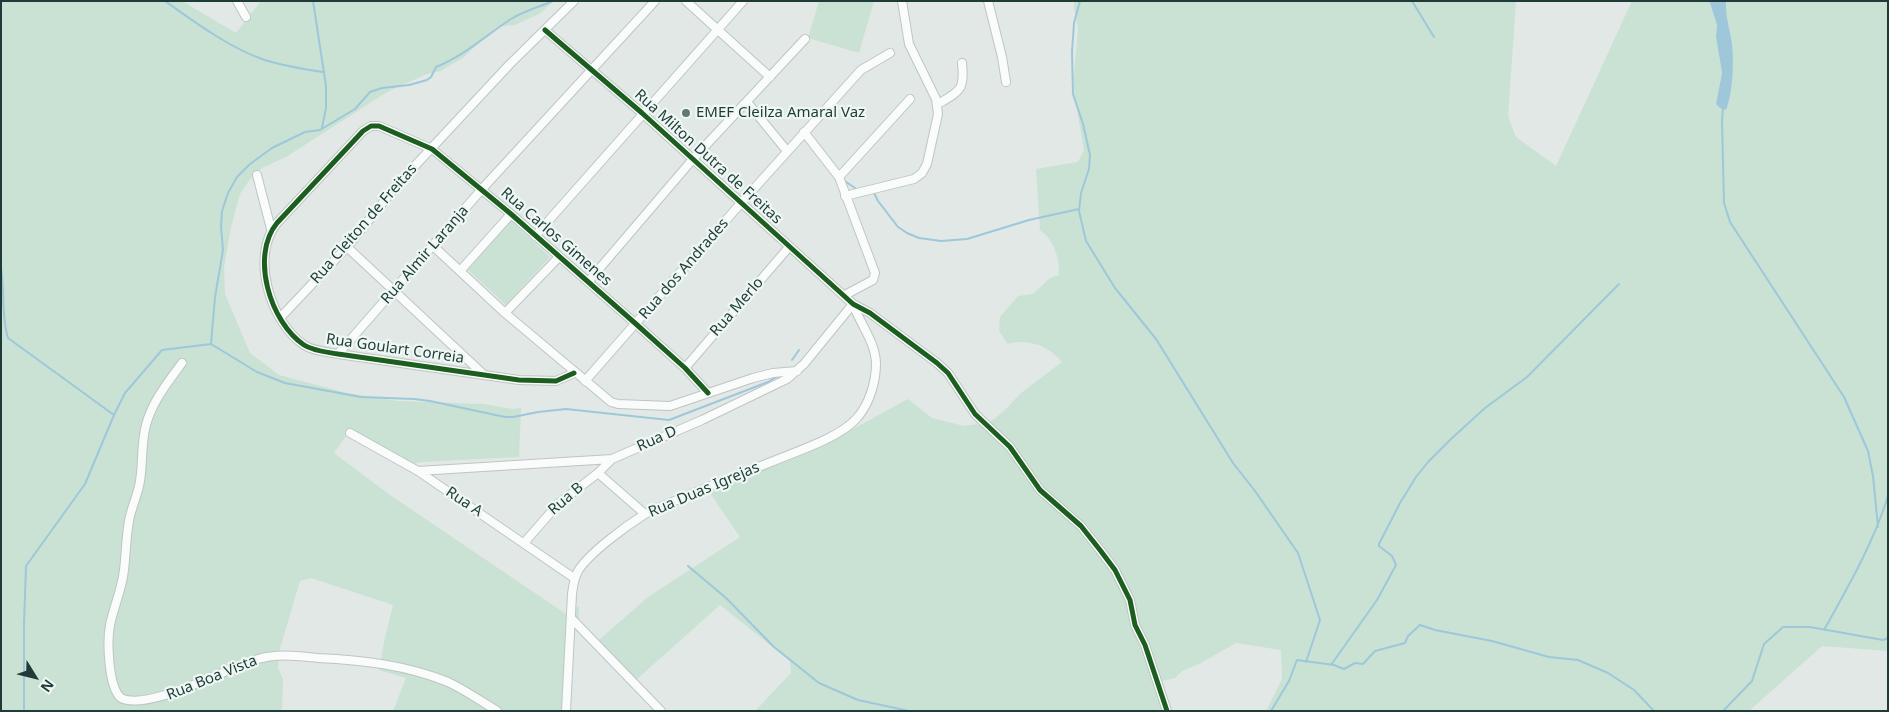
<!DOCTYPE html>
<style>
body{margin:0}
#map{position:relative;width:1889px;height:712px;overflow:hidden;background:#e1e8e6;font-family:"Noto Sans",sans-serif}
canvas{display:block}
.frame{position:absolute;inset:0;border:2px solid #1e3b38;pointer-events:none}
.north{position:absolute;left:10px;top:652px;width:50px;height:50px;-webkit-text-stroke:4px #eef7f4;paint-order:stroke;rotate:126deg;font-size:14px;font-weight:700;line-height:20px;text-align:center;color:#1e3b38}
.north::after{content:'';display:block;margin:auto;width:18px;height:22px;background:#1e3b38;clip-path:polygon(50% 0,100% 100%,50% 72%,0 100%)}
</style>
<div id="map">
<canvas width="1889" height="712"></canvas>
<div class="frame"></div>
<div class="north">N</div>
</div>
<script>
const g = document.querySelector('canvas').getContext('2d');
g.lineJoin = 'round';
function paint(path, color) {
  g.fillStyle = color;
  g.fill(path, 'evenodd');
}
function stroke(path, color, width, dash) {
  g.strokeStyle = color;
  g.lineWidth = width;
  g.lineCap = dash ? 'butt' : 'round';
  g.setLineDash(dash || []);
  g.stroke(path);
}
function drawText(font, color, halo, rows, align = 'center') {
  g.font = font + ' "Noto Sans",sans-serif';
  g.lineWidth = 4.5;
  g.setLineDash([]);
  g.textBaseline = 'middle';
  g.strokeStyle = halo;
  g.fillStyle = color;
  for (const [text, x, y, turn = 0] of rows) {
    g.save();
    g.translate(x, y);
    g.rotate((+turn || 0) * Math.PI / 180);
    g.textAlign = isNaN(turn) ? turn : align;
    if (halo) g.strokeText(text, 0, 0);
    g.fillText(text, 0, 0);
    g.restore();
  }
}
paint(new Path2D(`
 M1,1h181l54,32 25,-32h293l-15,13 -24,11 -15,1 -14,10 -22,21 -23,14 -14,3 -40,18 -101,65 -24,11 -12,11 -10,15 -9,33 -7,41 1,26 25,59 29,22 68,18 51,8 86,3 28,5 9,-1 -2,49 -98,5 -8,2 -62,-35 -17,24 56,42 176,119 13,-8v15l-11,25 -2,9 -3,35 1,21h-171l13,-33 -27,-8 5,-28 9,-37 -82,-27 -11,3 -21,71 -1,16 5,11 -1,32h-281z
 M819,1h55l-15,52 -51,-15z
 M1074,1h442l-8,115 8,21 40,29 76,-165h75l3,2 7,22 -1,12 6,36 -6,31 13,-1 3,-37 -7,-56 1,-9h162v650l-66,-5 -73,65h-483l16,-32 -1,-29 -45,-7 -37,21 -17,7 -7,7 -17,4 4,29h-407l36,-38 -1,-12 -70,-56 -84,75 -37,-40 49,-43 92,-60 -30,-44 134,-59 64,-35 24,19 32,8 21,-3 9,-4 11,-9 16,-17 41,-31c-13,-16 -34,-24 -54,-18l-9,-13 1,-14 18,-21 15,-2 17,-16 9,-3c1,-17 -5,-35 -19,-45l-4,-61 42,-7 6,-12 -11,-64 5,-57 -4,-21z
 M510,220l40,37 -44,48 -40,-37z`), '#c9e2d4');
paint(new Path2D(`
 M1707,1h19c-1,15 4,28 6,43 2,17 1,50 -6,66l-6,-2 -4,-4 6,-31 -6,-36 1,-12 -7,-22z`), '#9ec8da');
stroke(new Path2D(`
 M165,1c28,20 65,47 97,58 20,7 41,10 61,13
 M313,1l13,85v22l-4,20
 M1080,1l-6,22 -2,29 1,42 10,30 7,31 -1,14 -8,24 -2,18 7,30 29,47 41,51 77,124 22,28 43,62 22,67 -14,42
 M1412,1l22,36
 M1723,107l-1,14 2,82 6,19 114,175 24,54 5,25 5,51
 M843,180l15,10
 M873,191l5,10 20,26 9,6 12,5 22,3 26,-2 62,-19 50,-11
 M1,268c4,23 0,48 7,70l106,77
 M211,344l4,-47 8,-47 -2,-23 1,-16 6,-18 9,-16 13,-13 22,-16 33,-16 15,-2 35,-21 15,-17 12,-4 27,-3 18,-5 4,-3 5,-10c28,-11 49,-31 75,-48 13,-8 28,-12 42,-18
 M792,360l7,-10
 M688,566l38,32 48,49 45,36 39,17 51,11
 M1824,630c24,-43 49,-86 64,-134
 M1331,665l46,-65 19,-35 -4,-9 -13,-10v-2l21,-41 16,-26 12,-15 23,-23 34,-31 42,-31 92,-93
 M24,711v-88l2,-57 59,-82 29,-69 11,-22 37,-43 49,-6 46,28 28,11 76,14 53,2 16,2 75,16h8l25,-5 28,-3 103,11 99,-38 8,-5
 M1271,711l18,-30 8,-21 37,5 10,4 11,-6 8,1 12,-13 30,-8 3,-7 12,-11 15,5 57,11 57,16 29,3 30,13 26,17 20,21
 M1723,711l29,-30 12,-37 19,-17h27l73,13 5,-2`), '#9ec8da', 2);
const minor = new Path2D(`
 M237,1l9,16
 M686,1l84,76
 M988,1l14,56 4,25
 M545,30l97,83 211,191 17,9 67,50 11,10 27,41 35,33 30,43 41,36 19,24 15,20 15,30 5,25 10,20 22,66
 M747,102l40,49
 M938,104c22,-13 27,-14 24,-41
 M804,132l35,45 36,96 -2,7 -28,15
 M257,175l14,54
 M839,177l71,-78
 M845,196l69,-17 8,-6 5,-9 11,-50 -2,-15 -27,-55 -7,-43
 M535,236l208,-235
 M432,245l73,68 106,89 7,2 52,2 83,-28 20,-5 24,-2
 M347,247l136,127
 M460,271l51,-57
 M588,282l105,-123 112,-120
 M505,313l54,-56
 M280,318l67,-71 51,-63 111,-119 65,-64
 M338,354l144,-165 173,-188
 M182,363c-14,19 -30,39 -36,62 -5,18 -3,38 -6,56 -2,14 -9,27 -11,40 -3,16 -3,33 -5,49 -2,19 -10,36 -14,55 -3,16 -2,62 11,73 27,14 108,-31 137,-39 20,-6 40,-3 60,-1 44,2 88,7 130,24 17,8 33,19 49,29
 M685,368l104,-121
 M574,373l-18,8 -37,-1 -181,-26c-11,-2 -25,-3 -34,-9 -34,-23 -54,-89 -27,-122l86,-92 8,-5h8l53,23 79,65 125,110 49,44 23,25
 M585,381l156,-178 120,-133 29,-17
 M350,433l68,38 156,107
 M418,471l194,-12 90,-39 85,-41 17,-15 49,-60
 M598,473l47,41
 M524,543l34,-39 40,-31 14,-14
 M572,619l89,92
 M566,711l6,-117c1,-8 2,-16 6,-23 11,-18 48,-45 67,-57 41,-19 84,-35 126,-52 24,-10 68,-24 85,-43 13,-14 20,-36 20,-56 -1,-22 -16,-39 -23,-59`);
stroke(minor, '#bec5c3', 10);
stroke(minor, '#fafcfb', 8);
stroke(new Path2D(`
 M545,30l97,83 211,191 17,9 67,50 11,10 27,41 35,33 30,43 41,36 19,24 15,20 15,30 5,25 10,20 22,66
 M574,373l-18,8 -37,-1 -181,-26c-11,-2 -25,-3 -34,-9 -34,-23 -54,-89 -27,-122l86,-92 8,-5h8l53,23 79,65 125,110 49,44 23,25`), '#1b5e20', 5);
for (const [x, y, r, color] of [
 [686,113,5,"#627875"]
]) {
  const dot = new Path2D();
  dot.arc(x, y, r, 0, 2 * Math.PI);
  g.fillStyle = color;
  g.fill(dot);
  stroke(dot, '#eef7f4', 2);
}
drawText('15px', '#1e3b38', '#eef7f4', [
 ["EMEF Cleilza Amaral Vaz",696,113]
], 'left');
drawText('15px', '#1e3b38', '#eef7f4', [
 ["Rua Milton Dutra de Freitas",708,157,42],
 ["Rua Cleiton de Freitas",364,224,-49],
 ["Rua Carlos Gimenes",556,237,41],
 ["Rua Almir Laranja",425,255,-49],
 ["Rua dos Andrades",684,269,-49],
 ["Rua Merlo",737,307,-49],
 ["Rua Goulart Correia",395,349,8],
 ["Rua D",657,439,-24],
 ["Rua Duas Igrejas",704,490,-23],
 ["Rua B",566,499,-41],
 ["Rua A",464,502,34],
 ["Rua Boa Vista",212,678,-22]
]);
</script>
